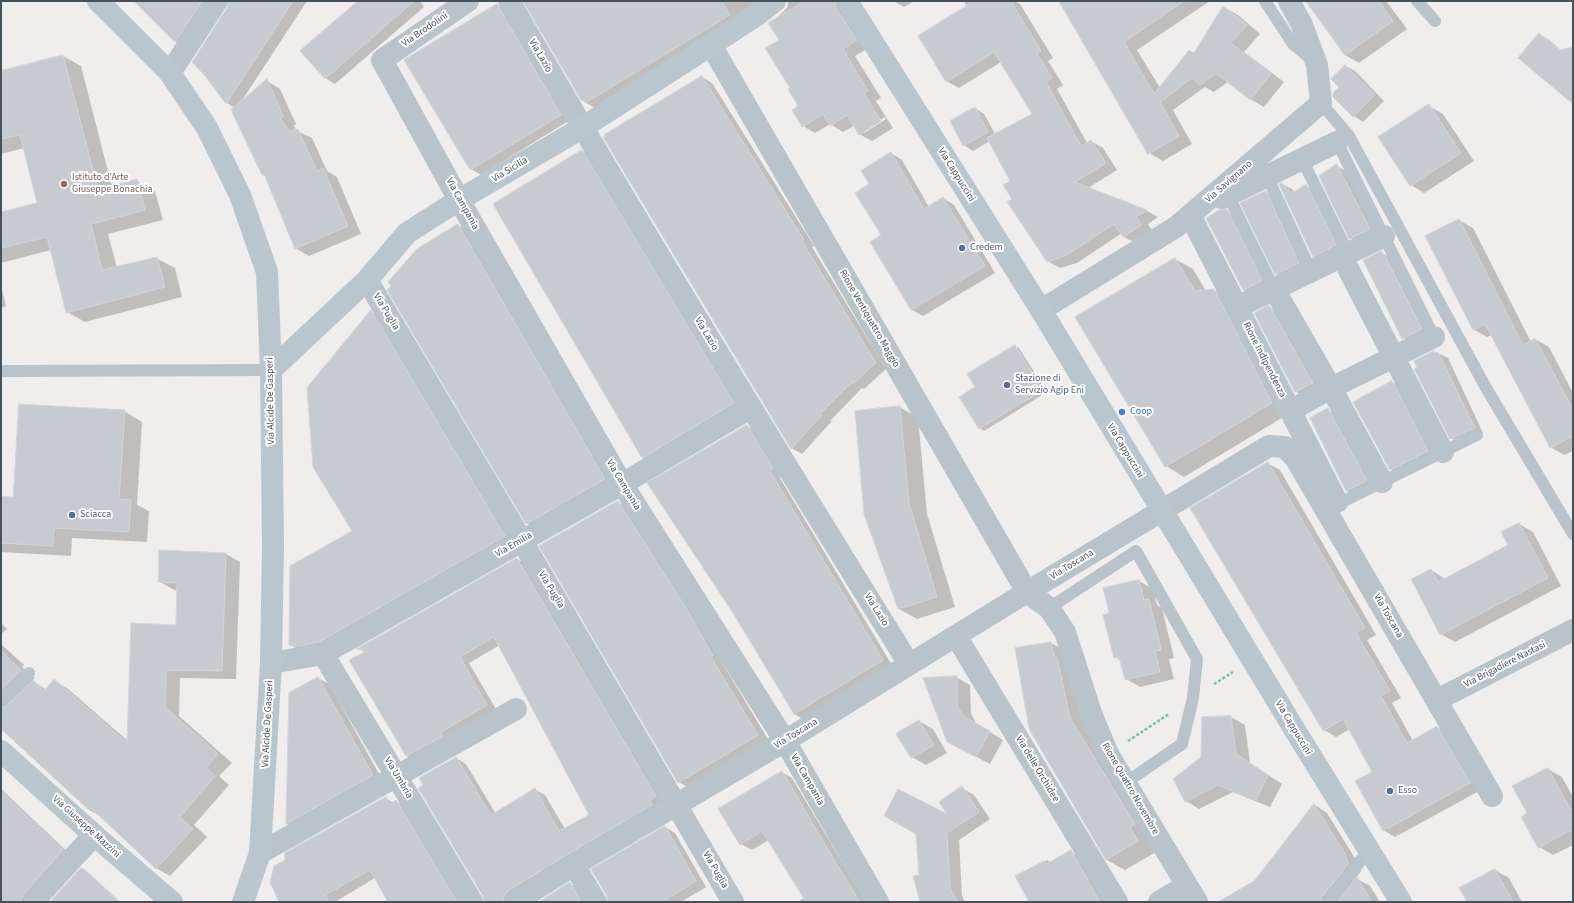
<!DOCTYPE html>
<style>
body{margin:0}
#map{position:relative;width:1574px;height:903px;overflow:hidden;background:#f0eded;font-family:"Source Sans 3",sans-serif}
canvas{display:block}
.frame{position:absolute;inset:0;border:2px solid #46525a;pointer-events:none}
</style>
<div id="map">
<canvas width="1574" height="903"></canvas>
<div class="frame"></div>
</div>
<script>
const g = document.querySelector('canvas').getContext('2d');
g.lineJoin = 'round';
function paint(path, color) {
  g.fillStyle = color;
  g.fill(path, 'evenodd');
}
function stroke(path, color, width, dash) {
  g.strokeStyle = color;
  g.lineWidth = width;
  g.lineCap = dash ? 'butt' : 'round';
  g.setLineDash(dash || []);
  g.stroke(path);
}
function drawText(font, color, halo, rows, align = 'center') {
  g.font = font + ' "Source Sans 3",sans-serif';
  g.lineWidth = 4;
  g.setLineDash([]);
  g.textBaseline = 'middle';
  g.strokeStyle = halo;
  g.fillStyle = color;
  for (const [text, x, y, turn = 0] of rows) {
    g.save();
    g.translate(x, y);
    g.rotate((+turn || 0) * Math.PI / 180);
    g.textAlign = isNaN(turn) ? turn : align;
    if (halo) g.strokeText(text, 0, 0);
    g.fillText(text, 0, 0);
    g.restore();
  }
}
paint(new Path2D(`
 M135,1h81l-30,46 -10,-5z
 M230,1h77l-66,101 26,-21 13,8 16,35 -2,2 3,5 15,7 15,33 10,6 24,57 -52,22 -14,-8 -30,-72 -3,-1 -27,-67 -8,-5 -20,-27z
 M360,1h60l4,6 -89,77 -10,-6z
 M523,1h254l-182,107 -12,-7z
 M788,1h54l27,47 -14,8 26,42 -5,3 17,27 -21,13 -13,-7 -5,-8 -11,6 -13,-8 -15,9 -12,-7 -4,-20 -8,-18 -11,-48 -10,-17 14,-12 4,-5zM885,117l1,2 -22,14v-3z
 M893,1h21l-10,6z
 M964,1h50l6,3 33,54 -5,3 15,24 -6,4 30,54 4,-2 12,7 14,22 -29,18 59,23 11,6 -10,7 5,8 -17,11 -12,-6 -2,-4 -45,30 -17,5 -13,-7 -34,-62 -2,-18 -21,-40 -17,10 -9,-6 11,-37 9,6 11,20 38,-20 -32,-52 -42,26 -13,-7 21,-74z
 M1061,1h149l-73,49 23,38 35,-34 29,-47 14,8 22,19 -16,18 40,30 -20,25 -14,-8 -22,-17 -14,10 -9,-5 -32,23 19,34 -29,17 -14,-8z
 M1307,1h79l21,28 -48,34 -14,-8z
 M497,5l10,5 63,110 -89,55 -10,-6z
 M1539,34l9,5 14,12 11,-3v55z
 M63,56l18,10 31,121 25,-6 18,10 8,29 -55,14 9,34 39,-10 19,10 7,29 -97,25 -18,-10 -16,-62 -50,13v-50l37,-9 -14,-56 -23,6v-82z
 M1346,66l9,5 29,30 -21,21 -9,-6 -20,-19 6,-10z
 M702,77l10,6 102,163 -2,1 74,122 -22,20 -2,-1 -32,33h2l-30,33 -11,-6z
 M1429,106l14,8 31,47 -50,32 -13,-8z
 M582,151l10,6 151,252 -90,54 -11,-6z
 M891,153l11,7 27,47 14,-9 11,7 41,68 -72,43 -11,-6 -41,-68 11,-6 -12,-51z
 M1337,166l9,5 32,63 -19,9 -9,-5z
 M1282,184l10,5 3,4 11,-7 9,5 30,60 -22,10 -10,-5z
 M1266,192l9,5 33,71 -23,11 -9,-5z
 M1226,210l10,6 34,70 -17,9 -10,-5z
 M1459,220l14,8 58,114 4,-3 14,8 24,46v58l-9,4 -14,-8 -58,-112 -5,2 -14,-8z
 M458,225l9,5 146,254 -77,44 -9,-5z
 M1381,252l9,6 40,76 -17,9 -10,-5z
 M1175,259l18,10 13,22 8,-1 18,11 58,112 -106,64 -18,-11z
 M1,286l5,20 -5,2z
 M1269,307l9,5 44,76 -17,9 -10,-6z
 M371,312l10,6 134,225 -185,105 -30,3 -10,-7 63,-113z
 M1015,346l4,2 28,44 -63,39 -4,-3 -4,-40z
 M1434,352l2,2 2,-1 10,5 35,75 -23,11 -9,-6z
 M1392,382l14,8 36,69 -38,18 -14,-8z
 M900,407l18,11 9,96 28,93 -38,12 -18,-10 -34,-95 -8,-102z
 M1328,410l9,5 39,71 -20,10 -9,-5 -36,-73z
 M124,411l18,11 -5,83 12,6 -2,31 -75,-4 -1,18 -70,-4v-55l13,1z
 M747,426l10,6 26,42 -3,4 113,189 -88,53 -11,-6 -60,-102z
 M1268,463l12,7 96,165 -9,5 34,58 -9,5 21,38 24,-14 12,7 32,56 -86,47 -12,-7 -9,-58 -24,-43 -14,8 -12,-7z
 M618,502l12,7 94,154 -1,1 46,77 -79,48 -11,-7z
 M1519,524l14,8 28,54 -106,56 -14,-8 -10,-64 14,9 64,-34z
 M226,554l14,8 -4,117 -56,-1 -1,38 53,47 -13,13 10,9 -35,40 13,12 -37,39 -14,-8 -56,-52 -11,-6 -88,-82v-84l23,21 -2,2 13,11 -3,3 15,9 8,-9 13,8 60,52 49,-115 1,-36h-4l-14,-8z
 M517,559l11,6 138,237 -152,100h-29l-1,-7 -59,-110 31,-27 10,6 30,50 39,-24 10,5 20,34 25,-14 -90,-170 -31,18 28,48 -80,50 -10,-5 -57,-95 15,-9 -6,-3z
 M1139,581l14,8 4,16 5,3 12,50 -5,1 5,20 -34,8 -14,-8 -5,-18 -6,-4 -5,-43 -6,-25z
 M1,623l6,6 -6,5z
 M1051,643l18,10 87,199 -31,18 -18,-10 -77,-131z
 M956,677l14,8 1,29 6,10 26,16 -13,24 -43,-22z
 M318,678l11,6 54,97 -86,49 -10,-6 3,-131z
 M1231,717l14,8 5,38 32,21 -12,23 -37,-15 -34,17 -13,-8 16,-43z
 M919,721l14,8 14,24 -21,12 -14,-8z
 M1548,769l14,8 11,20v48l-20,10 -14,-8 -11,-33z
 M782,772l10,6 74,124h-68l6,-4 -35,-58 -17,10 -11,-6z
 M962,788l12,7 16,24 -31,21 3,56 3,6h-44l-1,-26 29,-59z
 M1,789l71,67 -41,46h-30z
 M386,798l8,5 2,-2 10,6 57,95h-74l-14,-24 -40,24h-55z
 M1315,805l12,8 31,50 -1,1 4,7 -5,7 14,8 10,16h-137z
 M665,827l10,6 31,54 -25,15h-72z
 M1071,852l9,5 25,45h-64l-25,-25 31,-17 4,3z
 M81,869l9,5 30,28h-69z
 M1495,870l14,8 13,24h-54z
 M570,884l10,5 7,13h-47z`), '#0003');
const building = new Path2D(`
 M134,1h68l-27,41z
 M229,1h64l-67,103 -20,-27 -14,-15 35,-54z
 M358,1h56l-89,78 -25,-28z
 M523,1h198l9,14 -145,88 -1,-3 -2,1z
 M806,1h29l1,7 21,32 -14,9 25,42 -4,2 17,28 -22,14 -12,-20 -17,11 -7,-12 -21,13 -10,-17 6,-4 -10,-17 2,-1 -25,-40 14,-8 -11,-17z
 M974,1h37l30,50 -4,2 15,25 -6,4 35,64 10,-6 15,23 -31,19 72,28 -11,7 6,8 -19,12 -9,-13 -49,32 -18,6 -40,-60 5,-3 -9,-14 7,-4 -23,-43 45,-24 -38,-62 -48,30 -28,-46z
 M1059,1h125l-60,41 30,52 35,-44 5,3 29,-47 24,19 -16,18 40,31 -21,26 -34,-27 -16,12 -8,-7 -32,24 19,34 -31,18z
 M1306,1h73l14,20 -48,34z
 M497,4l64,111 -91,55 -66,-110z
 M1539,33l21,17 13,-3v57l-55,-46z
 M63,55l35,134 39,-10 8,31 -54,14 11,46 55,-13 8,30 -99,26 -19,-76 -46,11v-36l36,-9 -17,-68 -19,4v-68z
 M1345,65l30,30 -22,22 -20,-20v-4l6,-6 -8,-8z
 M702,76l102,164 -2,1 74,122 -23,21v-3l-34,34h3l-31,34 -188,-312 2,-1 -1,-1z
 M267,79l16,37 -3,2 10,14 8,-3 19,42 6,-3 25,58 -53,23 -31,-75 -2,1 -31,-65z
 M1429,104l32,49 -51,33 -32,-49z
 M975,107l13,25 -25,14 -13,-25z
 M582,150l152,253 -92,55 -149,-254z
 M891,152l33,57 19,-12 42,69 -74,44 -41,-68 11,-7 -26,-42 14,-9 -8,-13z
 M1337,164l33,65 -21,10 -30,-63z
 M1282,183l9,11 15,-10 30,61 -23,12 -34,-73z
 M1266,191l33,72 -24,12 -35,-72z
 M1227,209l35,72 -19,9 -37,-72 13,-8z
 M1459,219l64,126 12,-7 38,72v26l-23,12 -65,-124 -12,6 -48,-94z
 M458,224l147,255 -79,45 -139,-234 4,-4 -3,-4 29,-33z
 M1381,251l2,4 1,-1 38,75 -20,10 -39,-79z
 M1175,258l20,33 19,-2 58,114 -107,64 -90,-150z
 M1269,305l44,78 -18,9 -41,-79z
 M371,310l134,226 -186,106 -20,4 -10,-1 1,-79 62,-35 -39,-64 -6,-79z
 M1015,345l28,45 -64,39 -20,-32 16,-10 -8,-13z
 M1434,351l1,2 3,-1 37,76 -25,11 -36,-70 3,-2 -3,-6z
 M1392,381l36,70 -38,19 -37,-68z
 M19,404l106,6 -6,89 12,1 -2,32 -75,-4 -1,18 -52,-3v-47l12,1z
 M900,406l9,97 28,94 -39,12 -34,-95 -9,-103z
 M1328,408l39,73 -21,10 -36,-73z
 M747,425l26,43 -3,3 113,189 -89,54 -61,-101 -86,-130z
 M1268,462l97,166 -9,5 34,58 -9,5 26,47 30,-17 33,57 -87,48 -28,-50 17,-9 -29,-53 -20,12 -133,-223z
 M618,501l70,110 25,45 -2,1 47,78 -80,48 -139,-237z
 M1519,523l29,55 -108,57 -29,-56 20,-10 7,13 70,-37 -7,-13z
 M159,550l67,3 -4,118 -56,-1 -1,37 53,47 -12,14 9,8 -35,41 13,12 -37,40 -65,-61 -2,2 -88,-81v-21l5,-2 27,-26 11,11 10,-12 73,64 4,-120 45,2 1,-42 -18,-1z
 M517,558l139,238 -6,4 2,5 -84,49 -60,37 -4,5 -1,6h-19l-1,-6 -65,-108 5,-3 -4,-7 37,-21 35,58 44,-27 24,43 30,-16 -95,-178 -34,20 27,48 -46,27 2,4 -37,20 -57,-96 20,-10 -12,-1z
 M1139,580l5,20 5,-1 12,51 -6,1 5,21 -35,8 -6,-23 -5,1 -11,-43 6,-2 -6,-25z
 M1051,642l3,16 3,-1 13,61 65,106 -5,3 8,14 -32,19 -77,-131 -14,-81z
 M1,651l20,19 -20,20z
 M957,676v29l6,11 27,15 -14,26 -29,-15 -24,-64z
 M318,677l55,98 -87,49 3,-131z
 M1231,716l5,38 32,21 -12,25 -38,-15 -33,17 -12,-23 28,-22 1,-40z
 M919,720l15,25 -23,13 -15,-24z
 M1548,768l25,46v15l-35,19 -17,-31 6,-4 -15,-27z
 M782,771l54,92 24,39h-54l-44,-71 -22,14 -22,-36z
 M962,786l17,26 -32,21 3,56 8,13h-38l-7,-26 6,-1 -3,-41 -32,-18 14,-27 49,25 -8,-12z
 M1,791l62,59 -39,44 -3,8h-20z
 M386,797l4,7 6,-4 61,102h-69l-18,-32 -45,25 4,7h-50l-9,-20 4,-16 11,-6v-7z
 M1314,804l32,51 -1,1 4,7 -27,34 -1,5h-103l36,-21z
 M665,826l31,55 -34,21h-54l-1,-6 -16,-27z
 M1071,850l29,52h-71l-14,-26 29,-15 2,3z
 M81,868l3,1 35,33h-69z
 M1495,869l18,33h-46l-8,-14z
 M1357,877l15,25h-34z
 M570,882l11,20h-42z`);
paint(building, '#c7cbd0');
stroke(building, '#d1d4d9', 1);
stroke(new Path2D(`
 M1214,684l19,-12
 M1128,741l41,-27`), '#77c899', 2.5, [3, 2]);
stroke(new Path2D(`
 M1265,1l28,43 19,16
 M1417,1l18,20
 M1321,103l28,33 136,250 88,148
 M1337,142l97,195
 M1302,159l46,94
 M1267,176l44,95
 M1228,195l46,94
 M1,371l270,-1
 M1338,504l139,-69
 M1049,608l87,-57 61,108 -4,39 -11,46 -57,39
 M1,701l28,-28
 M1328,902l41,-52`), '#b9c3ca', 12);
stroke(new Path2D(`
 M468,1l-86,59 77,140 163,284 163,257 93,161
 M509,1c129,224 264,444 400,663
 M711,45l316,547 22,16 16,24 26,81 17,41 89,148
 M170,73l47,-72
 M1222,198l115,-56
 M1190,215l147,287
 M1342,257l101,195
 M367,280l155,261 211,361
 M1274,289l57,99 51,94
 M1237,307l147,-71
 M1041,310l135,-83 145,-124 -4,-38 -15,-40 -13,-24
 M1290,411l41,-23 103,-51
 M956,636l161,266
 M323,654l149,248
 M271,663l52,-9 299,-170 128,-76
 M1437,700l136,-70
 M260,853l256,-144
 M574,865l22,37
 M33,902l61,-67
 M515,902l59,-37 211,-124 242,-149 242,-146 16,1 11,12 196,337
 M1159,902l28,-17`), '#b9c3ca', 22);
stroke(new Path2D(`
 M98,1l72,72 37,55 33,67 27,77 4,98 2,177 -2,116 -11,190 -17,49
 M847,1l194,309 252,417 108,175
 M271,370l96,-90 40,-47 52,-33 123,-72 129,-83 49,-32 15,-12
 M1,751l93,84 78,67`), '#bac6ce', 22);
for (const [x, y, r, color] of [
 [64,184,4,"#8d6e63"],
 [962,248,4,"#5c6f8a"],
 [1007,385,4,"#5c6f8a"],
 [1122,412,4,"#3f7fe0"],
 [72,515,4,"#5c6f8a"],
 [1390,791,4,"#5c6f8a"]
]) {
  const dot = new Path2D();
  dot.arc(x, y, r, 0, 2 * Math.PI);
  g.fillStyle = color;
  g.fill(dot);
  stroke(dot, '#fff', 1.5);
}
drawText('10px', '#46525a', '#fff', [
 ["Via Brodolini",425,30,-34],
 ["Via Lazio",540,56,60],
 ["Via Sicilia",510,170,-31],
 ["Via Cappuccini",956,175,58],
 ["Via Savignano",1229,182,-41],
 ["Via Campania",462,204,61],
 ["Via Puglia",386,312,59],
 ["Rione Ventiquattro Maggio",869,319,60],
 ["Via Lazio",706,334,59],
 ["Rione Indipendenza",1264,360,63],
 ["Via Alcide De Gasperi",271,401,-91],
 ["Via Cappuccini",1125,451,59],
 ["Via Campania",623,485,59],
 ["Via Emilia",514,545,-30],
 ["Via Toscana",1072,565,-31],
 ["Via Puglia",551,590,59],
 ["Via Lazio",876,610,58],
 ["Via Toscana",1388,616,60],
 ["Via Brigadiere Nastasi",1505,665,-27],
 ["Via Alcide De Gasperi",268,724,-87],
 ["Via Cappuccini",1293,728,59],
 ["Via Toscana",796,734,-31],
 ["Via delle Orchidee",1037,769,59],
 ["Via Umbria",398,778,59],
 ["Via Campania",807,780,60],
 ["Rione Quattro Novembre",1130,789,60],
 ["Via Giuseppe Mazzini",86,827,42],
 ["Via Puglia",715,870,60]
]);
drawText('10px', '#785e54', '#fff', [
 ["Istituto d'Arte",72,178],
 ["Giuseppe Bonachia",72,190]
], 'left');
drawText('10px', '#4e5e75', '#fff', [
 ["Credem",970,248],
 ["Stazione di",1015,379],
 ["Servizio Agip Eni",1015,391],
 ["Sciacca",80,515],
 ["Esso",1398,791]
], 'left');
drawText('10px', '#366cbe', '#fff', [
 ["Coop",1130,412]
], 'left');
</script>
